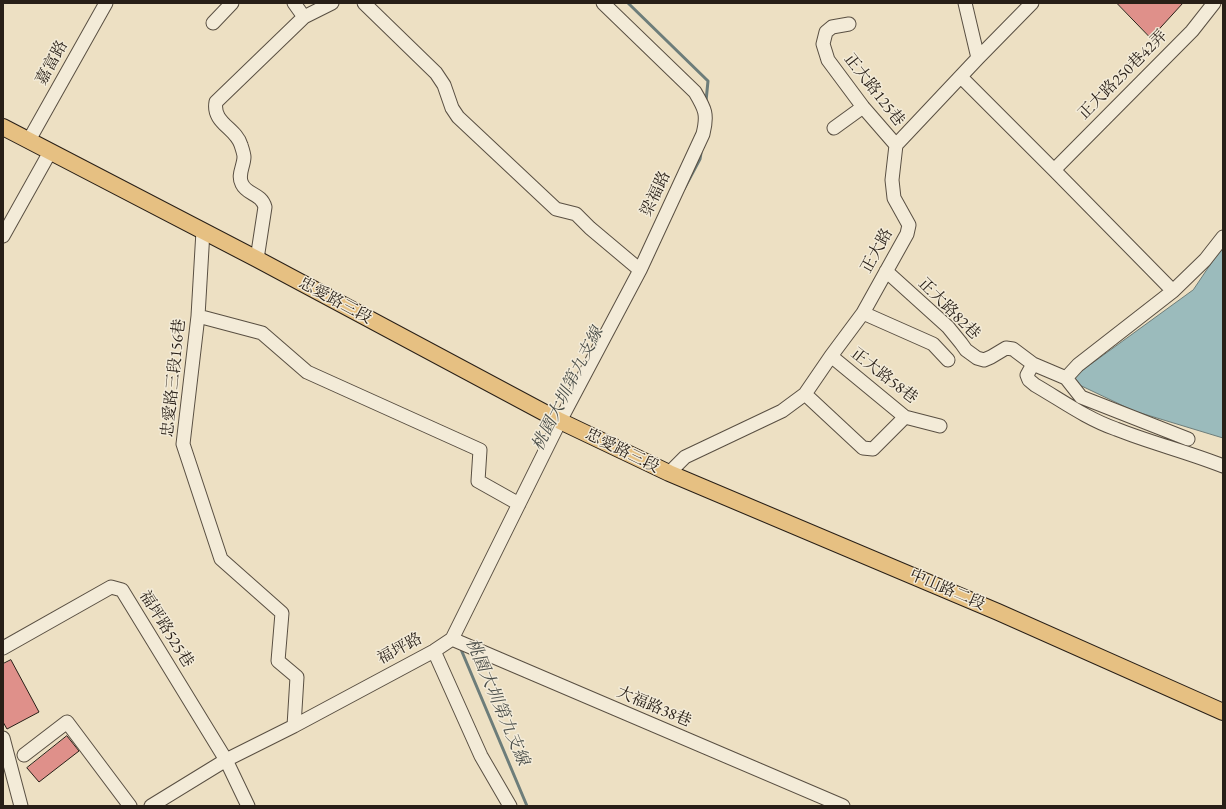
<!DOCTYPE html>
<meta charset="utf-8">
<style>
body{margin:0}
#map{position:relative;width:1226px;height:809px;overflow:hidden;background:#ede0c3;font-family:"EB Garamond",serif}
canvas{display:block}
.frame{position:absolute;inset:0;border:4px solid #281f17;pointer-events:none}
</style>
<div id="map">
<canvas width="1226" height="809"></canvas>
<div class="frame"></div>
</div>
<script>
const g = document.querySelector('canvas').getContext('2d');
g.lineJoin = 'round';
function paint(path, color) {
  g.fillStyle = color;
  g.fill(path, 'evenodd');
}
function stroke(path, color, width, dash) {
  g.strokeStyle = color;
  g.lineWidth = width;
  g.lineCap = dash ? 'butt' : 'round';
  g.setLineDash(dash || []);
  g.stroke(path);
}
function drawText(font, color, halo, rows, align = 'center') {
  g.font = font + ' "EB Garamond","Noto Serif TC",serif';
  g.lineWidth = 3;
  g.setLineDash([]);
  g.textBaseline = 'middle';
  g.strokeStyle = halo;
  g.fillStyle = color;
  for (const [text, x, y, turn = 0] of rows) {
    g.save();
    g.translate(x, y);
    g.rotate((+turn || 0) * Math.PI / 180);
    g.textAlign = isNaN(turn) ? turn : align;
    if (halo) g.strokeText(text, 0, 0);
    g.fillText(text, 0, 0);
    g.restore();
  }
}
const water = new Path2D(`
 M1223,246v192l-89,-27 -65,-31 124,-90z`);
paint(water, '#9bbbbc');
stroke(water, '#6d7d7a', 1);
stroke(new Path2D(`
 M628,3l80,78 -2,20
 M684,189l16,-30 1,-6
 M460,647l67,159`), '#6d7d7a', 3);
const building = new Path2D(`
 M1117,3h66l-32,35z
 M11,660l28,52 -32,17 -4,-7v-58z
 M67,736l12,15 -40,31 -12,-14z`);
paint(building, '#df908a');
stroke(building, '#281f17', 1);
const minor = new Path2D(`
 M294,3l10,14
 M364,3l72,70 8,12 8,23 6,9 98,92 20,5 14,14 50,42
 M965,3l13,55
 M213,23l19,-20
 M849,24l-17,3 -6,5 -3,12 5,16 35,47 33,38
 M961,77l93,93 119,121
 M834,128l29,-21
 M29,140l77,-137
 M1054,170l138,-139 22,-28
 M203,231l-5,85 -15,128 38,115 61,54 -4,48 19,16 -3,49
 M3,236l47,-84
 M257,259l8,-52c-4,-14 -18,-12 -23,-23 -5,-9 2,-18 2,-27 0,-3 -2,-9 -3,-12 -5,-17 -29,-22 -25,-43l88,-85 28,-14
 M886,271l62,56 13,16 5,7 11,8 7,2 7,-3 15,-9 7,1 20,15 33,14 15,19 107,42
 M863,313l70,31 15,16
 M198,316l64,17 45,39 173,78 -2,31 41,23
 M831,356l74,61 35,9
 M1033,364l-6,11 2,5 6,5c26,15 52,34 81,44 35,14 72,23 107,37
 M1066,378l12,-13 95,-74 32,-31 18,-23
 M805,394l58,54 10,1 32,-32
 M669,473l16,-16 97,-46 23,-17 26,-38 32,-43 44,-79 2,-9 -15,-27 -2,-18 4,-35 82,-87 54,-55
 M452,639l391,167
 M3,648l108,-61 11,3 104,170 22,46
 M434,651l47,105 29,50
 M3,738l18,68
 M24,755l43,-33 63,84
 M151,806l75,-46 68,-34 140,-75 18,-12 108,-218 80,-151 63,-136c5,-20 2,-25 -8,-42l-92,-89`);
const major = new Path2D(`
 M3,127l254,132 303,162 109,52 329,139 225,100`);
stroke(minor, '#594f42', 15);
stroke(major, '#281f17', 18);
stroke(minor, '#f3ebd8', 13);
stroke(major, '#e6c082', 16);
drawText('16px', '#281f17', '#f3ebd8', [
 ["嘉富路",52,63,-61],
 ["正大路250巷42弄",1123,75,-45],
 ["正大路125巷",874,90,52],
 ["梁福路",656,194,-65],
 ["正大路",877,251,-61],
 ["忠愛路三段",335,301,28],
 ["正大路82巷",949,309,45],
 ["正大路58巷",884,376,38],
 ["忠愛路三段156巷",174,378,-84],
 ["忠愛路三段",622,451,26],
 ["中山路二段",947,590,23],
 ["福坪路525巷",166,629,58],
 ["福坪路",400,649,-28],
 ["大福路38巷",654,707,23]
]);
drawText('italic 17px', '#4a4e49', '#f3ebd8', [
 ["桃園大圳第九支線",568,389,-63],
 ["桃園大圳第九支線",497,702,67]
]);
</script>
